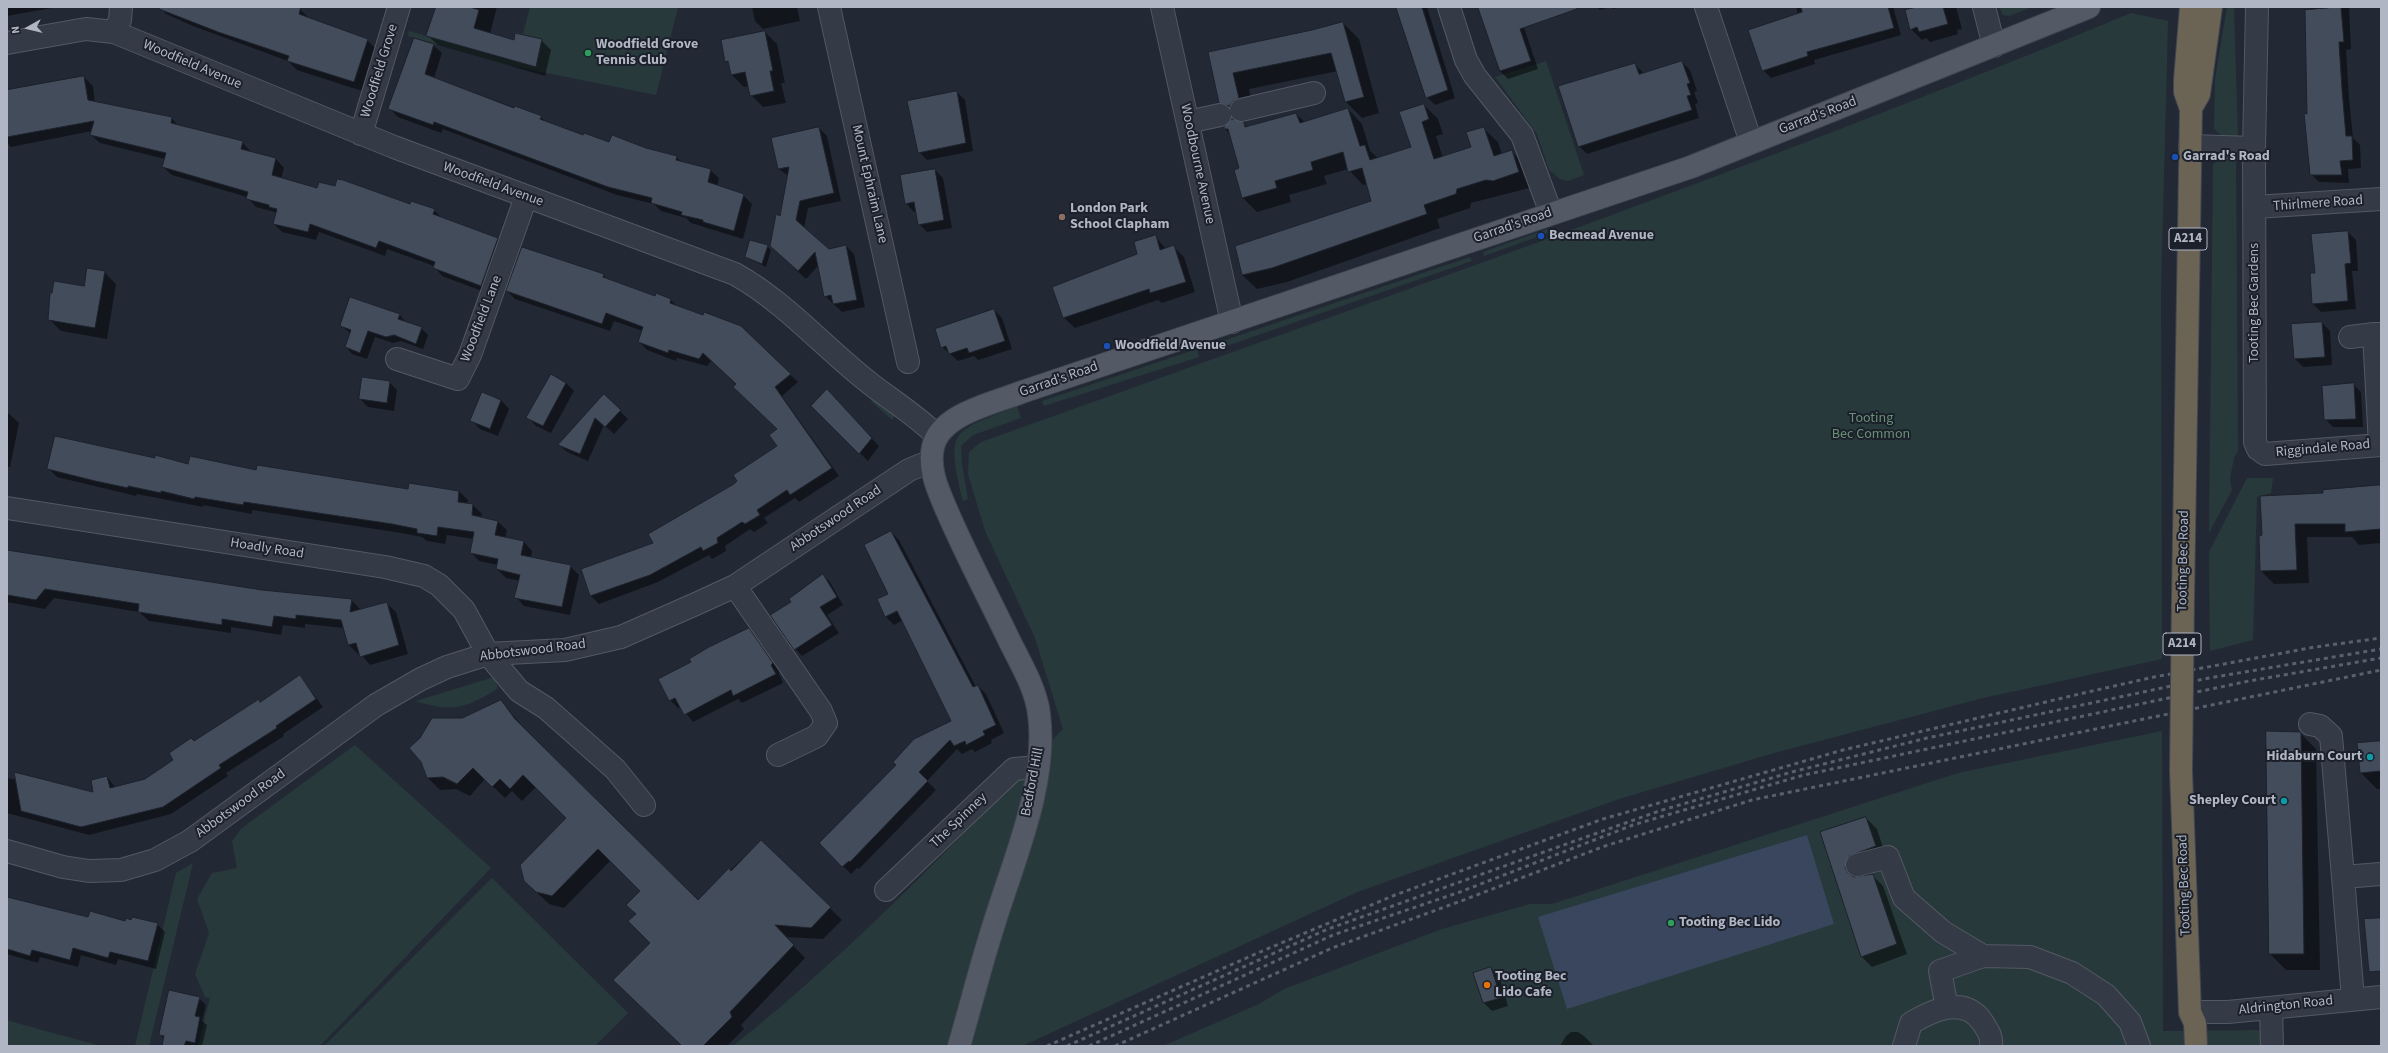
<!DOCTYPE html>
<style>
body{margin:0}
#map{position:relative;width:2388px;height:1053px;overflow:hidden;background:#222935;font-family:"Source Sans 3",sans-serif}
canvas{display:block}
.frame{position:absolute;inset:0;border:8px solid #b0b6c3;pointer-events:none}
.north{position:absolute;left:8px;top:8px;width:40px;height:40px;-webkit-text-stroke:3px #1b202b;paint-order:stroke;rotate:262deg;font-size:11px;font-weight:700;line-height:16px;text-align:center;color:#b0b6c3}
.north::after{content:'';display:block;margin:auto;width:14px;height:18px;background:#b0b6c3;clip-path:polygon(50% 0,100% 100%,50% 72%,0 100%)}
</style>
<div id="map">
<canvas width="2388" height="1053"></canvas>
<div class="frame"></div>
<div class="north">N</div>
</div>
<script>
const g = document.querySelector('canvas').getContext('2d');
g.lineJoin = 'round';
function paint(path, color) {
  g.fillStyle = color;
  g.fill(path, 'evenodd');
}
function stroke(path, color, width, dash) {
  g.strokeStyle = color;
  g.lineWidth = width;
  g.lineCap = dash ? 'butt' : 'round';
  g.setLineDash(dash || []);
  g.stroke(path);
}
function drawText(font, color, halo, rows, align = 'center') {
  g.font = font + ' "Source Sans 3",sans-serif';
  g.lineWidth = 4;
  g.setLineDash([]);
  g.textBaseline = 'middle';
  g.strokeStyle = halo;
  g.fillStyle = color;
  for (const [text, x, y, turn = 0] of rows) {
    g.save();
    g.translate(x, y);
    g.rotate((+turn || 0) * Math.PI / 180);
    g.textAlign = isNaN(turn) ? turn : align;
    if (halo) g.strokeText(text, 0, 0);
    g.fillText(text, 0, 0);
    g.restore();
  }
}
paint(new Path2D(`
 M530,7h148l-22,88 -149,-30 -99,-29 1,-5 99,29 7,-28 8,2z
 M1999,7h33l-23,9 -6,-1z
 M2227,7h7l4,130 -17,-2 -7,-6 1,-50z
 M2131,13l37,8 -7,270 1,368 -179,39 -209,55 -155,46 -259,92 -338,155h-289c119,-95 226,-206 330,-317l-28,-91 -50,-107 -17,-57 1,-22 12,-10c385,-138 772,-272 1150,-429z
 M1546,61l38,114 -16,6 -8,-2 -11,-9 -12,-36 -42,-57z
 M2219,158l17,1 2,292 -4,7 -4,21 2,11 -23,43 4,-368z
 M1547,229l1,4 -64,23 -1,-4z
 M1470,257l2,4 -263,91 -1,-6z
 M1197,349l2,8 -155,49 -2,-5z
 M873,397l22,18 -3,5 -21,-19z
 M1017,406l4,12 -48,17 -12,11 1,19 6,34 -5,2c-18,-74 -11,-68 54,-95z
 M2247,478h26l-2,15 -14,4 -4,143 -43,11 -1,-99z
 M494,677l4,11c-30,20 -47,25 -82,13z
 M2162,731l1,300 102,-1v16h-1102l96,-42 25,-15 158,-60 88,-25h22l406,-131z
 M355,745l136,123 -171,178h-122l12,-48 -5,-1 -10,-23 14,-41 -12,-34 15,-26 25,-5 -5,-27 10,-13z
 M193,863l-44,183h-14l41,-173z
 M492,878l136,135 -33,33h-271z
 M7,1020l13,4 81,22h-94z`), '#28393b');
paint(new Path2D(`
 M1807,835l27,89 -267,85 -29,-92z`), '#39465e');
paint(new Path2D(`
 M7,7h50l-50,9z
 M160,7h133l7,2 9,9 58,22 9,9 -14,42 -65,-21 -9,-9 -95,-35 -27,-12z
 M436,7h61l-7,27 24,7 27,-1 10,10 -6,26 -107,-31 -10,-9z
 M752,7h45l3,14 -37,8 -8,-8z
 M1397,7h30l28,91 -20,7 -8,-8z
 M1480,7h37l21,62 -30,10 -8,-8z
 M1597,7h13l-10,3z
 M1611,7h9l-7,2z
 M1796,7h97l8,28 -87,25 1,4 -44,14 -8,-8 35,-55z
 M1920,7h36l6,22 -5,1 1,4 -28,8 -4,-4 -4,2 -11,-11z
 M2310,7h39l2,42 -5,1 3,48 4,40 7,7 1,23 -13,1 1,14 -30,-1 -8,-8 -3,-59z
 M1343,23l16,16 20,74 -17,5 -16,-16 -8,-31 -89,18 5,25 -9,8 -9,-3 -16,-17 -11,-49z
 M765,32l12,12 8,39h-4l5,20 -23,4 -12,-12 -2,-9 -5,1 -12,-12 -2,-10 -4,-4z
 M433,45l9,8 -8,25 107,39 6,6 37,14 92,20 7,6 27,7 9,8 -2,8 26,9 9,9 -9,35 -52,-16 -5,-5 -25,-7 -7,-7 -37,-9 -174,-66 -2,4 -43,-16 -9,-9z
 M1682,62l8,8 7,21 -3,1 4,11 -3,1 4,14 -112,36 -8,-8 56,-82 9,10z
 M84,77l9,9 2,17 76,15 8,8 63,16 9,10 25,7 8,9 -3,11 37,10 116,21 9,9 55,20 8,9 -16,46 -48,-18 -8,-10 -47,-17 -2,7 -66,-24 -3,8 -34,-8 -8,-8 3,-10 -2,-2 -19,-5 -9,-10 -75,-22 -9,-8 2,-8 -65,-16 -9,-8 1,-4 -81,16 -4,-4v-51z
 M957,92l8,8 8,51 -46,9 -8,-8z
 M1424,105l14,14 5,15 -7,2 7,22 29,-10 11,-20 15,14 4,13 9,-4 15,15 7,21 -62,16 -1,5 -33,11 3,9 -153,54 -30,7 -15,-14 130,-74 -5,-17 -4,1 -15,-16 -24,7 3,8 -38,11 2,7 -34,10 -14,-14 -3,-29 -10,-35 -5,-5 18,-6 5,5 48,-14 9,8 43,-13 14,15 8,27 8,7 34,-10z
 M819,128l8,8 14,65 -33,7 -4,20 25,22 17,-4 8,8 11,53 -23,5 -17,-16 -6,-31 -13,14 -27,-25 2,-37 7,-41 -9,-7z
 M935,170l8,8 9,50 -25,4 -8,-8 -3,-13 -2,1 -8,-9z
 M2348,232l8,8 2,31h-6l4,38 -35,3 -8,-8 3,-30z
 M1155,236l11,13 7,-3 11,11 11,35 -33,11 -4,-3 -83,28 -11,-10 -11,-30 86,-34z
 M767,246l4,4 -5,17 -20,-10z
 M104,272l12,12 -9,55 -46,-8 -12,-12z
 M603,275l4,4 48,18 16,3 6,6 26,10 37,11 58,55 -16,14 57,80 -40,26 -4,-4 -31,20 4,5 -14,9 -4,-3 -25,17 1,5 -14,8 -3,-4 -51,27 -59,22 -8,-8 -9,-26 72,-26 81,-59 44,-38v-17l-67,-70 -5,6 -30,-8 -1,3 -29,-11 -8,-8 4,-11 -29,-10 -4,10 -95,-32 -8,-8z
 M351,298l49,17 6,8 15,5 7,7 -5,14 -22,-8 -8,2 -18,-6 -8,22 -15,-5 -6,-7 5,-13 -9,-8z
 M994,310l8,8 10,31 -34,11 -4,-4 -16,5 -16,-14z
 M2322,323l8,8 2,34 -29,2 -8,-8 -3,-34z
 M551,375l15,8 8,8 -23,42 -15,-7 -8,-8z
 M389,382l8,8 -3,21 -26,-4 -8,-8z
 M2353,384l8,8 2,35h-30l-8,-8z
 M827,391l52,55 -11,15 -56,-55z
 M482,393l19,7 8,9 -11,27 -18,-7 -8,-8z
 M604,396l24,23 -14,15 -10,-9 -16,36 -21,-9 -8,-7z
 M7,412l12,11 -9,44h-3z
 M155,460l254,30 1,-6 49,7 9,9 -1,4 6,1 9,9 -1,4 17,4 9,8 -2,8 19,4 8,9 -1,7 39,8 9,9 -9,40 -46,-9 -8,-9 4,-16 -14,-3 -9,-9 1,-4 -19,-4 -8,-9 3,-13 -27,-4 -2,9 -18,-3 -5,-4 -21,-4 -149,-23v4l-49,-9v2l-66,-13 -1,2 -79,-19 -9,-9z
 M2381,485v58l-22,2 -7,-8h-45l2,46 -35,1 -13,-13 -1,-34 65,-43 -1,-3z
 M891,532l8,8 77,147 2,-1 8,8 18,39 -13,7 1,3 -17,9 -3,-3 -10,5 -5,-5 -30,32 9,9 -77,79 -2,-1 -6,6 -31,-31 133,-121 -50,-102 -9,5 -8,-8 -8,-17 11,-6z
 M7,550l255,41 89,9 10,10 25,-7 10,9 12,42 -38,11 -10,-12 -2,1 -9,-9 -5,-17 -39,-4v4l-22,-3 -2,10 -50,-8v6l-82,-12 -10,-9 -85,-14 -9,11 -38,-7z
 M823,575l7,7 13,23 -16,10 12,18 -37,23 -7,-7 -2,-47z
 M749,629l31,43 -1,1 4,10 -41,20 -4,-4 -45,23 -12,-15 -3,1 -8,-8 22,-37z
 M300,677l23,30 -40,27 1,2 -58,37 2,3 -57,38 -82,21 -82,-22v-35l87,15 13,-16 8,10 31,-7 29,-20 19,-18 67,-39z
 M501,701l26,31 171,169 63,-60 81,79 -19,19 -38,-2 20,21 -64,67 3,4 -17,17h-44l-32,-103 -14,-29 4,-23 -31,-30 -46,47 -15,-4 -24,-23 42,-63 -31,-31 -14,14 -10,-10 -7,7 -20,-19 -15,17 -14,-7 -16,1 -12,-12 34,-59z
 M2300,733l16,16 4,221h-34l-16,-16z
 M2381,742v47h-4l-16,-16z
 M1866,818l11,11 9,28 -27,9 -4,12 17,-3 11,11 24,68 -35,13 -10,-10 -41,-125z
 M7,898l82,20 68,6 8,8 -9,37 -38,-10 -2,6 -35,-10 -3,12 -38,-10 -2,6 -31,-9z
 M1491,968l8,8 9,30 -16,5 -8,-8z
 M199,998l7,7 -4,16 5,4 -5,21h-39l1,-7 -4,-5z
 M1571,1032h7l6,4 10,10h-34l6,-10z`), '#0007');
const building = new Path2D(`
 M160,7h141l-2,7 69,25 -14,43 -67,-21 2,-5 -71,-24 -59,-23z
 M436,7h34l9,3 -5,18 40,12 1,-7 27,6 -6,28 -110,-31z
 M1396,7h26l26,83 -22,8z
 M1478,7h98l1,2 -57,20 11,32 -31,10z
 M1801,7h87l6,21 -87,24 1,4 -46,15 -14,-41 54,-18z
 M1917,7h26l5,17 -29,8 -2,-5 -7,3 -5,-20z
 M2341,7l3,35h-5l3,47 4,47h6l1,24 -13,1 2,14h-32l-6,-62 3,1 -2,-104z
 M1343,22l21,75 -19,5 -14,-49 -98,20 6,25 -6,3 -4,5 -10,-3 -11,-51 104,-22z
 M765,31l8,40h-3l4,20 -24,5 -5,-24 -14,3 -3,-14 -3,1 -4,-22z
 M414,38l20,6 -9,30 89,34 1,-2 27,10 -2,3 43,16 1,-2 25,9 3,-7 34,13 31,8 -1,4 35,9 -3,13 36,12 -10,37 -31,-9v-2l-22,-5 1,-3 -31,-9 1,-5 -44,-11 -174,-65 -1,3 -45,-16z
 M1682,61l8,22 -3,1 4,11 -4,1 5,14 -114,37 -20,-61 77,-23 4,11z
 M84,76l4,24 84,17 -1,6 72,18 -2,8 35,9 -4,17 45,13 2,-6 16,4 2,-7 6,1 67,24 1,-3 24,8 -2,5 65,24 -17,48 -48,-18 2,-6 -56,-21 -3,7 -66,-24 -2,8 -35,-8 4,-15 -8,-2v-2l-23,-6 2,-7 -86,-25 4,-14 -76,-18 4,-14 -87,16v-47z
 M957,91l9,52 -48,10 -11,-52z
 M1424,104l5,15 -7,3 12,37 37,-12 -5,-15 18,-5 10,29 18,-6 7,22 -26,9 -7,-1 -29,9 -1,5 -32,11 3,9 -155,54 -30,7 -7,-29 136,-45 -9,-33 -14,4 -5,-20 -32,10 2,8 -38,11 2,7 -35,10 -8,-28 5,-2 -11,-39h-4v-2l8,-8 12,3 1,5 51,-14 4,10 48,-15 12,38 5,-1 5,15 41,-13 -12,-35z
 M819,127l15,66 -34,8 -4,19 33,29 17,-4 11,55 -24,4 -2,-9 -7,2 -9,-45 -17,19 -28,-25 6,-32 4,2 9,-49 -11,2 -7,-31z
 M935,169l9,51 -26,5 -4,-23 -9,2 -5,-29z
 M2348,231l3,32 -6,1 3,37 -36,3 -2,-31h5l-4,-39z
 M1156,235l4,15 14,-5 12,37 -36,11 -1,-4 -86,29 -11,-31 85,-33 -3,-12z
 M750,240l18,5 -6,19 -17,-7z
 M522,247l82,27 -1,3 52,19 1,-3 15,6 -1,4 33,12 1,-3 37,14 50,48 -16,13 57,81 -42,27 -3,-5 -30,20 3,5 -15,9 -3,-2 -25,16 1,5 -15,8 -2,-4 -51,28 -60,21 -9,-27 72,-26 -5,-9 86,-50 3,-3 -4,-6 44,-29 -8,-11 8,-6 -44,-42 3,-3 -33,-31 -4,6 -30,-9 -1,3 -30,-11 5,-15 -37,-14 -4,11 -96,-33z
 M87,268l18,3 -10,57 -47,-8 2,-27h2l2,-12 30,5z
 M350,297l50,17 -2,5 24,8 -6,17 -22,-9 -8,2 -18,-6 -8,22 -15,-6 6,-17 -11,-4z
 M994,309l11,32 -36,12 -2,-5 -18,6 -3,-8 -5,2 -6,-19z
 M2322,322l3,35 -31,2 -3,-35z
 M551,374l15,9 -23,43 -17,-8z
 M362,377l28,4 -3,22 -28,-4z
 M2354,383l2,36 -32,1 -2,-34z
 M827,389l45,49 -13,16 -48,-48z
 M482,392l19,8 -11,29 -20,-8z
 M604,394l17,16 -16,17 -10,-9 -15,36 -22,-9z
 M55,436l100,22v-3l33,9 2,-8 66,14 1,-5 151,24 1,-6 50,8 -1,11 15,2 -1,11 26,6 -3,14 29,6 -3,14 50,10 -9,42 -48,-9 6,-23 -24,-6 2,-10 -28,-6 4,-21 -36,-5 -1,9 -20,-3v-4l-25,-5 -148,-22 -1,3 -48,-8 -1,2 -33,-8v2l-33,-7v2l-33,-7 -48,-12z
 M2381,485v44l-36,3v-8h-50l2,46 -37,1 -1,-35 3,-1 -2,-39 63,-3v-3z
 M891,531l82,156 5,-2 18,40 -13,6 2,4 -19,10 -1,-4 -11,5 -4,-6 -31,32 9,9 -78,81 -1,-1 -7,6 -23,-24 77,-78 -3,-3 21,-23 37,-18 -54,-110 -12,6 -8,-18 11,-5 -24,-49z
 M7,550l255,40 90,9 -2,13 37,-10 12,43 -39,12 -4,-14 -8,2 -7,-25 -45,-5v4l-22,-3 -2,11 -50,-8v6l-84,-13 1,-8 -94,-15 -9,11 -29,-5z
 M823,574l14,23 -17,10 12,18 -38,25 -24,-35 21,-13 -2,-3z
 M749,628l24,35 -2,2 5,9 -43,22 -2,-6 -47,25 -9,-17 -6,3 -11,-22 33,-17 -2,-3 20,-12z
 M300,675l16,24 -40,27 1,2 -58,37 2,3 -58,39 -82,20 -60,-16 -7,-39 79,20 -2,-12 16,-4 3,12 35,-9 28,-19 -4,-7 22,-15 3,3 65,-42 1,3z
 M501,700l14,19 183,181 31,-32 2,3 30,-31 70,67 -20,21 -36,-3 19,20 -64,67 2,5 -29,29h-21l-69,-66 37,-37 -22,-22 8,-7 -10,-9 14,-14 -42,-42 -46,47 -16,-4 -12,-11 -4,-16 46,-47 -43,-43 -13,14 -10,-10 -8,8 -19,-19 -16,16 -14,-7 -16,1 -6,-16 -12,-14 11,-10 12,-20h30z
 M2266,731l35,1 3,222h-35z
 M2381,741v30l-21,2 -3,-30z
 M1866,817l10,29 -27,10 -4,12 3,5 6,4 19,-3 24,70 -36,13 -41,-125z
 M7,897l81,20 2,-6 35,10 1,-3 5,2 1,-3 26,6 -10,38 -38,-9 -2,6 -35,-10 -3,12 -38,-10 -2,6 -23,-7z
 M2381,918v53l-12,1 -5,-53z
 M1491,967l10,31 -18,5 -10,-30z
 M169,990l31,7 -5,19 5,1 -5,26 -9,-2 -2,5h-22l2,-10 -5,-1z`);
paint(building, '#434c5a');
stroke(building, '#1d222d', 1);
const minor = new Path2D(`
 M829,7l79,355
 M1162,7l70,315
 M1449,7l17,53 9,16 47,59 29,78
 M1706,7l45,135
 M1984,7l10,39
 M2257,7l-3,141 1,294 3,7 7,5 116,-9
 M114,32l6,-12 1,-13
 M7,43l79,-14 28,3 280,115 341,127c52,29 90,75 137,111 22,17 45,31 65,51
 M1241,110l73,-17
 M1188,122l32,-7
 M361,134l38,-127
 M2190,146l64,2
 M2255,207l126,-8
 M2350,337l24,-3
 M397,359l61,20 12,-24 56,-158
 M2380,445l-6,-111h7
 M7,508l378,59 39,9 15,9 25,25 24,44 31,37 27,17 69,61 29,36
 M735,586l86,125 5,12 -9,13 -39,19
 M2310,724l10,2 11,10 12,141
 M7,851l56,16 26,4 32,-1 34,-10 35,-19 186,-136 45,-26 26,-12 41,-13 77,-4 56,-13 77,-34 37,-17 174,-116 22,-9
 M1857,865l31,-8 16,41 39,34 40,24 47,1 42,16 34,22 24,27 9,24
 M886,890l128,-121 24,-2
 M2353,999l-10,-122 38,-3
 M1947,1008l-7,-37 43,-15
 M2271,1008l1,38
 M2190,1012h38l153,-15
 M1904,1046l7,-23c22,-13 54,-28 72,0 5,8 9,13 8,23`);
const major = new Path2D(`
 M959,1046c12,-41 22,-82 35,-122 20,-65 54,-141 45,-210 -3,-25 -18,-50 -29,-72 -21,-44 -44,-87 -63,-131 -9,-21 -19,-42 -14,-64 7,-33 61,-44 89,-55l669,-225 398,-160`);
const highway = new Path2D(`
 M2191,108l8,-14 12,-87
 M2183,597l8,-488 -6,-17v-12l6,-73
 M2181,771l9,241 5,11 1,23`);
stroke(minor, '#535964', 24);
stroke(major, '#3e4450', 24);
stroke(highway, '#404651', 24);
stroke(minor, '#353b46', 22);
stroke(major, '#535a66', 22);
stroke(highway, '#6b6353', 22);
stroke(new Path2D(`
 M1047,1046l213,-94 135,-57 208,-76 240,-69 245,-58 66,-15 161,-30 66,-9
 M1067,1046l261,-117 331,-118 133,-39 135,-34 282,-60 172,-29
 M1089,1046l244,-111 127,-43 173,-67 171,-50 445,-94 132,-23
 M1115,1046l217,-98 129,-47 144,-55 147,-46 629,-130`), '#59616f', 3, [4, 4]);
const highwayBridge = new Path2D(`
 M2181,771l2,-174`);
stroke(highwayBridge, '#404651', 24, []);
stroke(highwayBridge, '#6b6353', 22);
for (const [x, y, r, color] of [
 [588,53,4,"#2e9e5b"],
 [2175,157,4,"#1a4fb4"],
 [1062,217,4,"#8d6e63"],
 [1541,236,4,"#1a4fb4"],
 [1107,346,4,"#1a4fb4"],
 [2370,757,4,"#0f9aa8"],
 [2284,801,4,"#0f9aa8"],
 [1671,923,4,"#2e9e5b"],
 [1487,985,4,"#e8710a"]
]) {
  const dot = new Path2D();
  dot.arc(x, y, r, 0, 2 * Math.PI);
  g.fillStyle = color;
  g.fill(dot);
  stroke(dot, '#1b202b', 1.5);
}
for (const [x, y, w] of [
 [2188,239,38],
 [2182,644,38]
]) {
  const box = new Path2D();
  box.roundRect(x - w / 2, y - 11, w, 22, 3);
  g.fillStyle = '#1b202b';
  g.fill(box);
  stroke(box, '#b0b6c3', 1);
}
drawText('bold 13px', '#b0b6c3', null, [
 ["A214",2188,239],
 ["A214",2182,644]
]);
drawText('bold 14px', '#b0b6c3', '#1b202b', [
 ["Woodfield Grove",596,45],
 ["Tennis Club",596,61],
 ["Garrad's Road",2183,157],
 ["London Park",1070,209],
 ["School Clapham",1070,225],
 ["Becmead Avenue",1549,236],
 ["Woodfield Avenue",1115,346],
 ["Hidaburn Court",2362,757,"right"],
 ["Shepley Court",2276,801,"right"],
 ["Tooting Bec Lido",1679,923],
 ["Tooting Bec",1495,977],
 ["Lido Cafe",1495,993]
], 'left');
drawText('14px', '#b0b6c3', '#1b202b', [
 ["Woodfield Avenue",192,65,23],
 ["Woodfield Grove",380,71,-73],
 ["Garrad's Road",1818,116,-21],
 ["Woodbourne Avenue",1197,164,78],
 ["Mount Ephraim Lane",869,184,77],
 ["Woodfield Avenue",493,185,20],
 ["Thirlmere Road",2318,204,-4],
 ["Garrad's Road",1513,226,-19],
 ["Tooting Bec Gardens",2255,303,-90],
 ["Woodfield Lane",482,319,-69],
 ["Garrad's Road",1059,380,-19],
 ["Riggindale Road",2323,449,-5],
 ["Abbotswood Road",836,519,-34],
 ["Hoadly Road",267,549,9],
 ["Tooting Bec Road",2184,561,-89],
 ["Abbotswood Road",533,651,-7],
 ["Bedford Hill",1033,782,-79],
 ["Abbotswood Road",241,804,-36],
 ["The Spinney",959,821,-44],
 ["Tooting Bec Road",2185,885,-92],
 ["Aldrington Road",2286,1006,-6]
]);
drawText('14px', '#699175', '#1b202b', [
 ["Tooting",1871,419],
 ["Bec Common",1871,435]
]);
</script>
